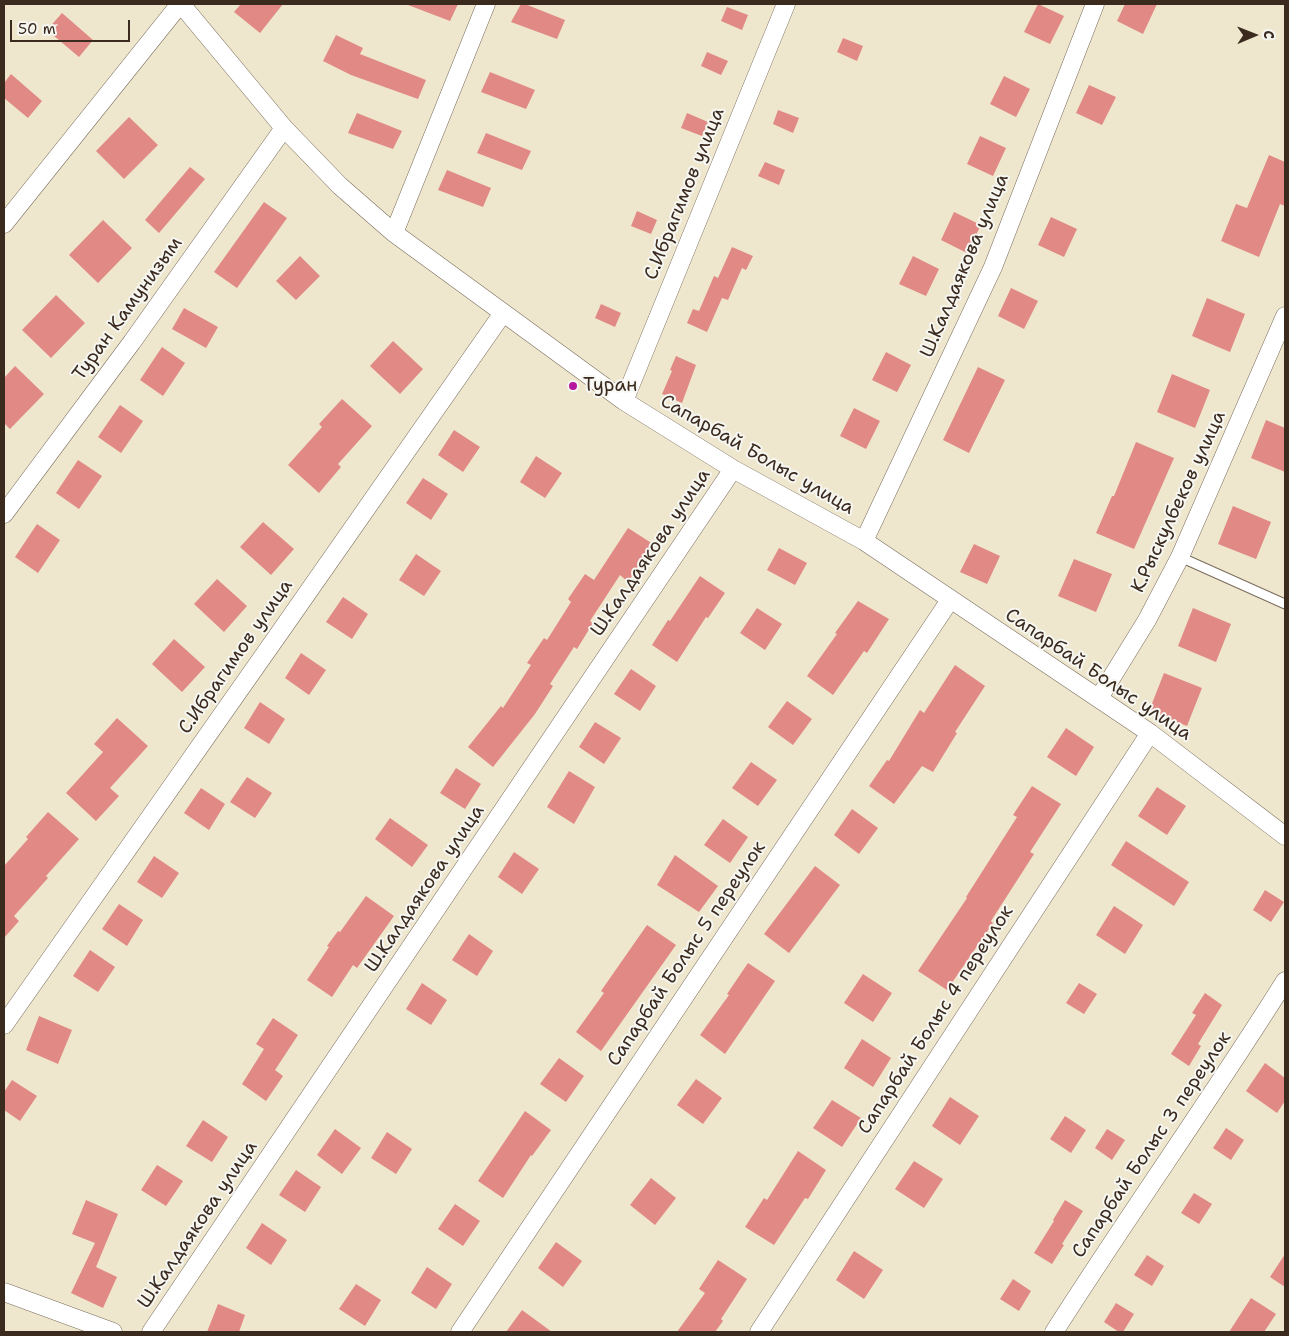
<!DOCTYPE html>
<meta charset="utf-8">
<style>
body{margin:0}
#map{position:relative;width:1289px;height:1336px;overflow:hidden;background:#eee7ce;font-family:"Shantell Sans",sans-serif}
canvas{display:block}
.frame{position:absolute;inset:0;border:5px solid #3b2a1e;pointer-events:none}
.north{position:absolute;left:1229px;top:10px;width:50px;height:50px;-webkit-text-stroke:4px #f6f6f2;paint-order:stroke;rotate:89deg;font-size:14px;font-weight:700;line-height:20px;text-align:center;color:#3b2a1e}
.north::after{content:'';display:block;margin:auto;width:18px;height:22px;background:#3b2a1e;clip-path:polygon(50% 0,100% 100%,50% 72%,0 100%)}
.scale{position:absolute;left:10px;top:20px;width:120px;height:22px;box-sizing:border-box;border:2px solid #3b2a1e;border-top:0;padding-left:6px;font-size:15px;line-height:18px;white-space:nowrap;color:#3b2a1e;-webkit-text-stroke:4px #f6f6f2;paint-order:stroke}
</style>
<div id="map">
<canvas width="1289" height="1336"></canvas>
<div class="frame"></div>
<div class="north">С</div>
<div class="scale">50 m</div>
</div>
<script>
const g = document.querySelector('canvas').getContext('2d');
g.lineJoin = 'round';
function paint(path, color) {
  g.fillStyle = color;
  g.fill(path, 'evenodd');
}
function stroke(path, color, width, dash) {
  g.strokeStyle = color;
  g.lineWidth = width;
  g.lineCap = dash ? 'butt' : 'round';
  g.setLineDash(dash || []);
  g.stroke(path);
}
function drawText(font, color, halo, rows, align = 'center') {
  g.font = font + ' "Shantell Sans",sans-serif';
  g.lineWidth = 4;
  g.setLineDash([]);
  g.textBaseline = 'middle';
  g.strokeStyle = halo;
  g.fillStyle = color;
  for (const [text, x, y, turn = 0] of rows) {
    g.save();
    g.translate(x, y);
    g.rotate((+turn || 0) * Math.PI / 180);
    g.textAlign = isNaN(turn) ? turn : align;
    if (halo) g.strokeText(text, 0, 0);
    g.fillText(text, 0, 0);
    g.restore();
  }
}
paint(new Path2D(`
 M241,4h42l-23,29 -26,-21z
 M408,4h50l-8,17 -42,-16z
 M521,4h4l40,16 -8,19 -46,-17z
 M1038,4l26,12 -14,28 -26,-12z
 M1125,4h32l-14,30 -26,-13z
 M727,7l21,8 -6,15 -21,-9z
 M62,13l31,27 -14,17 -32,-27z
 M336,35l27,13 -3,6 66,26 -8,19 -67,-24 -28,-14z
 M843,38l20,8 -6,15 -20,-9z
 M707,52l21,9 -7,14 -20,-9z
 M490,72l45,18 -9,19 -45,-17z
 M11,74l31,27 -14,17 -24,-20v-15z
 M1004,76l26,13 -14,28 -26,-13z
 M1089,85l27,12 -14,28 -26,-12z
 M778,110l21,8 -6,15 -20,-9z
 M357,113l45,18 -9,18 -45,-16z
 M687,113l21,9 -6,14 -21,-8z
 M129,117l29,28 -34,34 -28,-28z
 M486,133l45,18 -9,19 -45,-17z
 M980,136l26,12 -13,28 -26,-12z
 M1269,155l16,7v44l-5,-2 -21,53 -38,-16 15,-37 11,4z
 M765,162l20,8 -6,15 -21,-9z
 M190,167l15,12 -46,54 -14,-13z
 M447,170l44,18 -8,19 -45,-17z
 M264,202l23,16 -50,70 -23,-16z
 M637,211l20,9 -6,14 -20,-8z
 M954,212l27,13 -14,28 -26,-13z
 M1051,217l26,12 -13,28 -26,-12z
 M103,220l29,28 -34,35 -29,-28z
 M732,247l21,9 -7,14 -4,-2 -14,32 -6,-2 -15,34 -20,-9 6,-14 6,2 15,-35 4,2z
 M300,256l20,20 -24,24 -20,-19z
 M913,256l26,13 -13,27 -27,-12z
 M1011,288l27,13 -14,28 -26,-13z
 M56,295l29,28 -34,35 -29,-28z
 M1207,298l38,16 -15,38 -38,-16z
 M601,304l20,9 -6,14 -20,-9z
 M184,308l34,19 -12,21 -34,-19z
 M393,341l30,28 -23,25 -30,-28z
 M162,347l23,16 -22,33 -23,-16z
 M886,352l25,13 -14,27 -25,-12z
 M676,356l20,9 -14,38 -20,-9 10,-23 -2,-1z
 M15,366l29,28 -34,35 -6,-6v-45z
 M978,367l27,13 -36,73 -26,-13z
 M1172,374l38,16 -15,38 -38,-16z
 M342,399l30,27 -34,38 3,3 -22,26 -31,-28 34,-38 -3,-3z
 M120,405l23,16 -22,32 -23,-16z
 M854,408l26,13 -14,28 -26,-13z
 M1266,420l19,8v44l-34,-14z
 M454,430l26,17 -17,25 -25,-17z
 M1136,442l38,16 -40,91 -38,-16 16,-37h2z
 M536,456l26,17 -17,25 -25,-16z
 M78,460l24,16 -23,33 -23,-16z
 M423,478l25,16 -17,26 -25,-17z
 M1233,506l38,16 -15,37 -38,-15z
 M263,522l31,27 -23,26 -31,-28z
 M37,524l23,16 -22,33 -23,-16z
 M628,528l25,16 -25,38 -8,-7 -30,46 3,2 -16,26 -3,-2 -24,37 3,2 -18,28 -42,53 -25,-20 33,-41 2,2 28,-43 -4,-2 17,-25 3,2 24,-38 -3,-3 17,-25 9,6z
 M974,544l26,12 -13,28 -27,-12z
 M779,548l28,15 -12,22 -28,-15z
 M416,554l25,17 -17,25 -25,-16z
 M1074,559l38,15 -16,38 -38,-16z
 M700,576l25,17 -17,25 -2,-1 -29,45 -25,-17 16,-25 2,1z
 M217,579l30,27 -23,26 -30,-28z
 M343,597l25,17 -16,25 -26,-17z
 M858,601l31,18 -22,34 -3,-2 -31,44 -26,-19 30,-42 -2,-1z
 M757,608l25,16 -17,26 -25,-17z
 M1193,608l38,16 -15,38 -38,-16z
 M174,639l31,28 -23,25 -30,-28z
 M301,653l25,17 -17,25 -24,-17z
 M955,665l30,21 -30,46 2,1 -24,39 -11,-6 -28,38 -25,-18 18,-26 2,1 31,-51 4,3z
 M631,669l25,17 -16,25 -26,-17z
 M1164,673l38,15 -15,38 -38,-15z
 M787,701l25,18 -19,26 -25,-18z
 M260,702l25,17 -16,25 -25,-16z
 M117,718l31,28 -38,42 9,8 -23,25 -30,-28 37,-41 -9,-8z
 M595,722l26,16 -17,26 -25,-17z
 M1066,728l28,19 -18,29 -29,-19z
 M751,762l26,18 -19,26 -26,-18z
 M456,768l25,16 -16,25 -25,-16z
 M569,771l26,16 -21,37 -27,-17z
 M247,777l25,16 -17,25 -25,-16z
 M1032,786l29,18 -31,48 4,2 -43,67 2,2 -46,67 -29,-19 49,-73 -1,-1 51,-80 -4,-2z
 M1157,787l29,19 -19,29 -29,-19z
 M201,788l24,16 -16,26 -25,-17z
 M852,809l26,19 -19,26 -25,-19z
 M48,812l31,27 -33,37 2,2 -34,38 5,5 -15,17v-72l24,-27 -2,-2z
 M390,818l38,27 -16,22 -37,-28z
 M723,819l25,18 -18,26 -26,-18z
 M1126,841l63,41 -15,24 -63,-41z
 M514,852l25,17 -17,25 -24,-17z
 M675,855l43,31 -19,26 -42,-27z
 M154,856l25,17 -17,25 -25,-16z
 M815,866l25,19 -51,68 -25,-19z
 M1265,890l19,12 -13,20 -18,-12z
 M366,896l28,20 -37,52 -4,-3 -21,32 -25,-17 22,-33 -2,-1 11,-15 2,1z
 M119,904l24,16 -16,26 -25,-17z
 M1114,906l29,19 -18,29 -29,-19z
 M647,925l29,20 -75,106 -25,-19 28,-39 -3,-2z
 M469,934l24,17 -16,25 -25,-16z
 M90,950l25,17 -17,25 -25,-16z
 M748,963l27,18 -50,73 -25,-19 29,-40 -2,-1z
 M863,974l29,19 -19,29 -29,-19z
 M422,983l25,17 -16,25 -25,-16z
 M1079,983l18,11 -13,20 -18,-11z
 M1205,993l17,12 -24,39 3,2 -12,20 -18,-12 25,-39 -4,-2z
 M39,1016l33,14 -14,34 -32,-14z
 M273,1018l25,17 -23,35 8,6 -17,25 -24,-17 22,-35 -8,-5z
 M862,1039l29,19 -18,29 -29,-19z
 M559,1058l25,18 -18,26 -26,-18z
 M1265,1063l20,15v23l-8,12 -31,-22z
 M696,1079l26,19 -19,26 -26,-19z
 M12,1080l25,16 -17,25 -16,-11v-18z
 M950,1097l29,19 -19,29 -28,-19z
 M832,1100l29,18 -19,29 -29,-19z
 M525,1111l26,19 -19,26 -1,-1 -28,43 -25,-17z
 M1065,1116l21,14 -15,23 -21,-14z
 M203,1120l25,17 -16,25 -26,-16z
 M1226,1128l18,12 -13,20 -18,-12z
 M335,1129l26,19 -19,26 -25,-19z
 M1107,1129l18,11 -13,20 -17,-12z
 M387,1132l25,17 -16,25 -25,-16z
 M798,1151l28,19 -18,29 -3,-1 -31,47 -29,-18 19,-29 3,2z
 M914,1161l29,18 -19,29 -29,-19z
 M157,1165l26,16 -17,25 -25,-16z
 M296,1170l25,17 -16,25 -26,-17z
 M651,1178l25,20 -21,27 -25,-20z
 M1194,1193l18,11 -13,20 -18,-11z
 M86,1200l32,14 -22,53 21,10 -14,31 -32,-15 24,-50 -23,-9z
 M1065,1200l18,11 -21,33 2,1 -12,19 -18,-11 20,-32 -1,-1z
 M455,1204l25,17 -17,25 -25,-17z
 M262,1223l25,17 -16,25 -25,-17z
 M556,1242l26,19 -19,26 -25,-19z
 M854,1251l29,19 -19,29 -28,-19z
 M1285,1254v33l-15,-10z
 M1147,1255l17,11 -12,20 -18,-11z
 M718,1260l29,19 -26,40 2,2 -8,11h-38l28,-39 -6,-4z
 M427,1267l25,17 -16,25 -25,-16z
 M1013,1279l18,12 -12,20 -19,-12z
 M356,1284l25,16 -16,26 -26,-17z
 M1251,1298l25,16 -12,18h-35z
 M1116,1303l18,11 -11,18h-4l-15,-10z
 M218,1304l27,11 -6,17h-32z
 M522,1310l30,22h-46z`), '#e18984');
const service = new Path2D(`
 M1180,557l105,47`);
const minor = new Path2D(`
 M181,4l103,124 56,58 54,47 230,168 109,68 131,72 286,192 135,103
 M4,224l176,-220
 M394,233l92,-229
 M624,401l162,-397
 M4,514l128,-172 152,-214
 M864,541l129,-274 102,-263
 M1099,698l48,-78 33,-63 105,-241
 M4,1025c166,-237 334,-474 499,-712
 M4,1292l109,40
 M151,1332l582,-863
 M460,1332l490,-732
 M759,1332l391,-599
 M1054,1332c75,-118 157,-233 231,-351`);
stroke(service, '#7a6c5c', 11);
stroke(minor, '#7a6c5c', 19);
stroke(service, '#fff', 9);
stroke(minor, '#fff', 18);
for (const [x, y, r, color] of [
 [573,386,5,"#b5179e"]
]) {
  const dot = new Path2D();
  dot.arc(x, y, r, 0, 2 * Math.PI);
  g.fillStyle = color;
  g.fill(dot);
  stroke(dot, '#f6f6f2', 2);
}
drawText('19px', '#3b2a1e', '#f6f6f2', [
 ["С.Ибрагимов улица",685,194,-68],
 ["Ш.Калдаякова улица",965,266,-67],
 ["Туран Камунизым",128,309,-54],
 ["Сапарбай Болыс улица",757,455,30],
 ["К.Рыскулбеков улица",1179,502,-65],
 ["Ш.Калдаякова улица",651,553,-56],
 ["С.Ибрагимов улица",236,657,-55],
 ["Сапарбай Болыс улица",1098,675,34],
 ["Ш.Калдаякова улица",425,889,-56],
 ["Сапарбай Болыс 5 переулок",687,954,-56],
 ["Сапарбай Болыс 4 переулок",936,1020,-57],
 ["Сапарбай Болыс 3 переулок",1152,1145,-56],
 ["Ш.Калдаякова улица",198,1225,-56]
]);
drawText('19px', '#3b2a1e', '#f6f6f2', [
 ["Туран",583,386]
], 'left');
</script>
